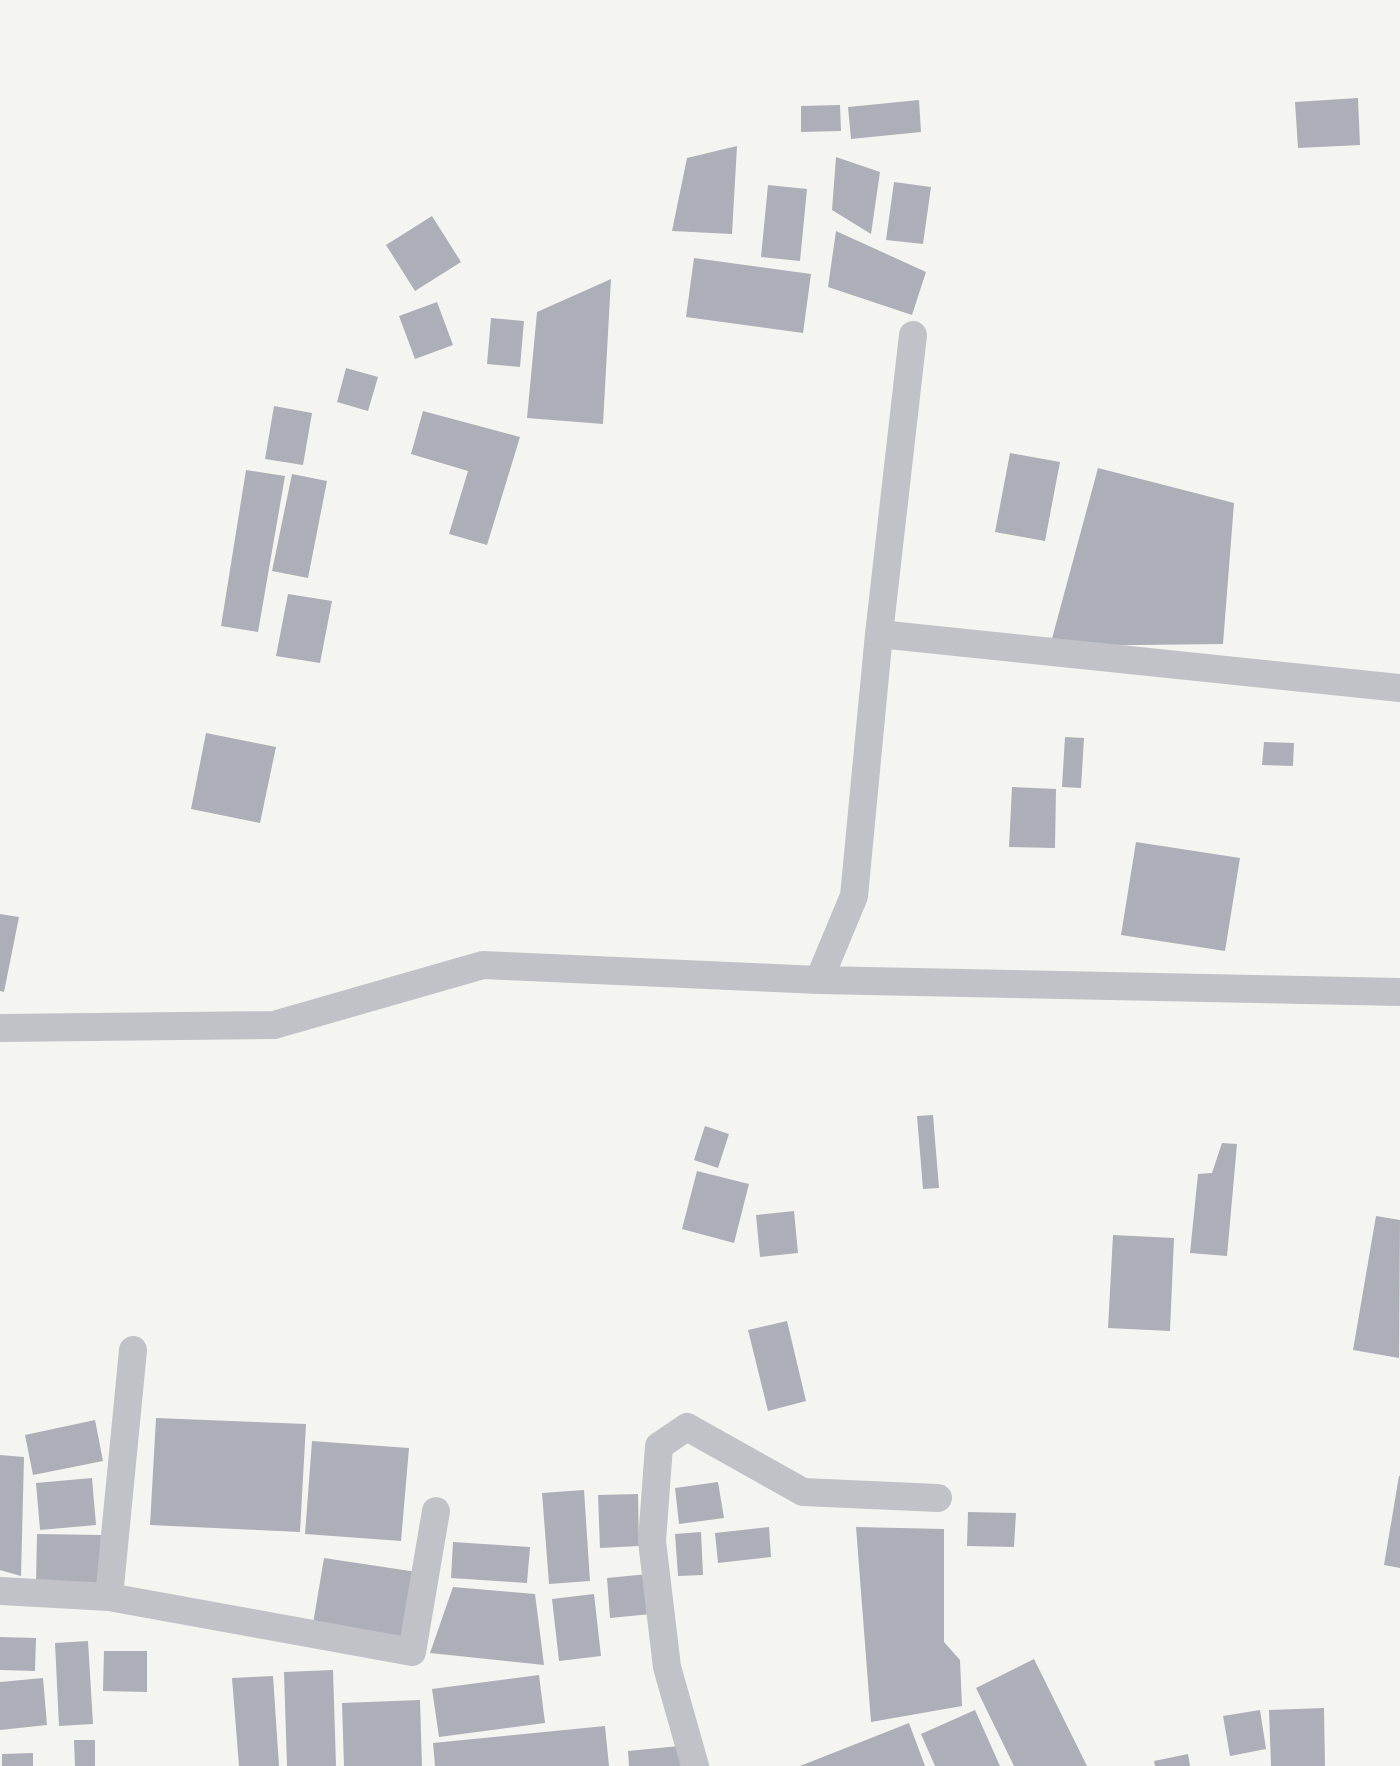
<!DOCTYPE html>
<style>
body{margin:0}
canvas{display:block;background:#f4f5f1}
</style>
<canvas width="1400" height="1766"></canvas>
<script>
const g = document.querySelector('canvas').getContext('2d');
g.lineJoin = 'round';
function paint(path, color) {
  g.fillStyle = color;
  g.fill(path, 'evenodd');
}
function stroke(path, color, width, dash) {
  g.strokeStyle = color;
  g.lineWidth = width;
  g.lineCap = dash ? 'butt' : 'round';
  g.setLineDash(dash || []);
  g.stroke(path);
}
paint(new Path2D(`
 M1358,98l2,47 -62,3 -3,-46z
 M919,100l2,32 -70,7 -3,-32z
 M840,105l1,26 -40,1v-26z
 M737,146l-5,88 -60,-3 15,-73z
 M836,157l44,15 -9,62 -39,-24z
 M894,182l37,5 -8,57 -37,-4z
 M768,185l39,4 -7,72 -39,-4z
 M432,216l29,46 -46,29 -29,-46z
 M836,231l90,41 -14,43 -84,-28z
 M694,258l117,16 -8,59 -117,-16z
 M611,279l-8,145 -76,-6 10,-106z
 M437,302l16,43 -38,14 -16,-43z
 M491,318l33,3 -4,46 -33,-3z
 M346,368l32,9 -10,34 -31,-9z
 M274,406l38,7 -9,52 -38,-6z
 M423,411l97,26 -33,108 -38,-11 19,-63 -57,-17z
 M1010,453l50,9 -15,79 -50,-9z
 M1098,468l136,35 -11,141 -173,2z
 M246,470l39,6 -27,156 -37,-6z
 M292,474l35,7 -19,97 -36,-7z
 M288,594l44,7 -12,62 -44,-7z
 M206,733l70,14 -16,76 -69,-14z
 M1065,737l19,1 -3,50 -19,-1z
 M1264,742l30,1 -1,23 -31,-1z
 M1012,787l44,2 -1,59 -46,-1z
 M1136,842l104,16 -15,93 -104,-16z
 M0,914l19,3 -15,75 -4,-1z
 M933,1115l6,73 -16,1 -6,-73z
 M705,1126l24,8 -11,34 -24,-8z
 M1222,1143l15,1 -10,112 -37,-3 8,-79 14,-1z
 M697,1171l52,13 -15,59 -52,-14z
 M794,1211l4,42 -38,4 -4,-42z
 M1376,1216l24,4 -1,138 -46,-8z
 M1113,1235l61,3 -4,93 -62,-3z
 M787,1321l19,80 -38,10 -20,-81z
 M156,1418l150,6 -6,108 -150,-7z
 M95,1420l8,41 -70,14 -8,-40z
 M312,1441l97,7 -8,93 -96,-7z
 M0,1455l24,2 -3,119 -21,-6z
 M1399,1476h1v92l-16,-3z
 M92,1478l4,47 -56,5 -4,-47z
 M718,1482l6,36 -45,6 -4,-36z
 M584,1490l6,91 -41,3 -7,-91z
 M638,1494l1,52 -39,2 -2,-53z
 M968,1512l48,1 -2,34 -47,-1z
 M769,1527l2,30 -53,6 -3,-30z
 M856,1527l88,2v113l16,18 2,46 -91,16z
 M701,1532l2,43 -25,1 -3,-42z
 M37,1534l64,1 -1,51 -64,-1z
 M453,1542l77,5 -3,36 -76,-5z
 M324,1558l106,16 -11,67 -106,-17z
 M648,1574l3,40 -41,4 -3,-40z
 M453,1587l82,7 9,71 -114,-12z
 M594,1594l7,62 -42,5 -7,-62z
 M0,1637l36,1 -1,33 -35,-1z
 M88,1641l5,83 -34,2 -4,-83z
 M104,1651h43v41l-44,-1z
 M1034,1659l53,107h-73l-38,-78z
 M333,1670l3,96h-49l-3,-94z
 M539,1675l6,48 -106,14 -7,-48z
 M273,1676l6,90h-40l-7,-88z
 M43,1678l4,47 -47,5v-48z
 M420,1700l2,66h-78l-2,-63z
 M1324,1708l1,58h-54l-2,-56z
 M975,1710l25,56h-65l-14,-32z
 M1260,1710l6,39 -36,7 -7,-40z
 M909,1723l16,43h-125z
 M605,1726l4,40h-174l-2,-23z
 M74,1740h21v26h-20z
 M679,1746l2,20h-52l-1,-15z
 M33,1753v13h-31v-12z
 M1188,1754l2,12h-35l-1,-5z`), '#acafb7');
stroke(new Path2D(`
 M879,634l521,54
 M819,980l35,-84 25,-262 34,-299
 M0,1028l274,-3 209,-60 336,15 581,12
 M0,1591l109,6 303,55 24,-141
 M109,1597l24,-247
 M695,1766l-28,-99 -15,-126 7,-95 28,-19 116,65 135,6`), '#c0c2c7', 28);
</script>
